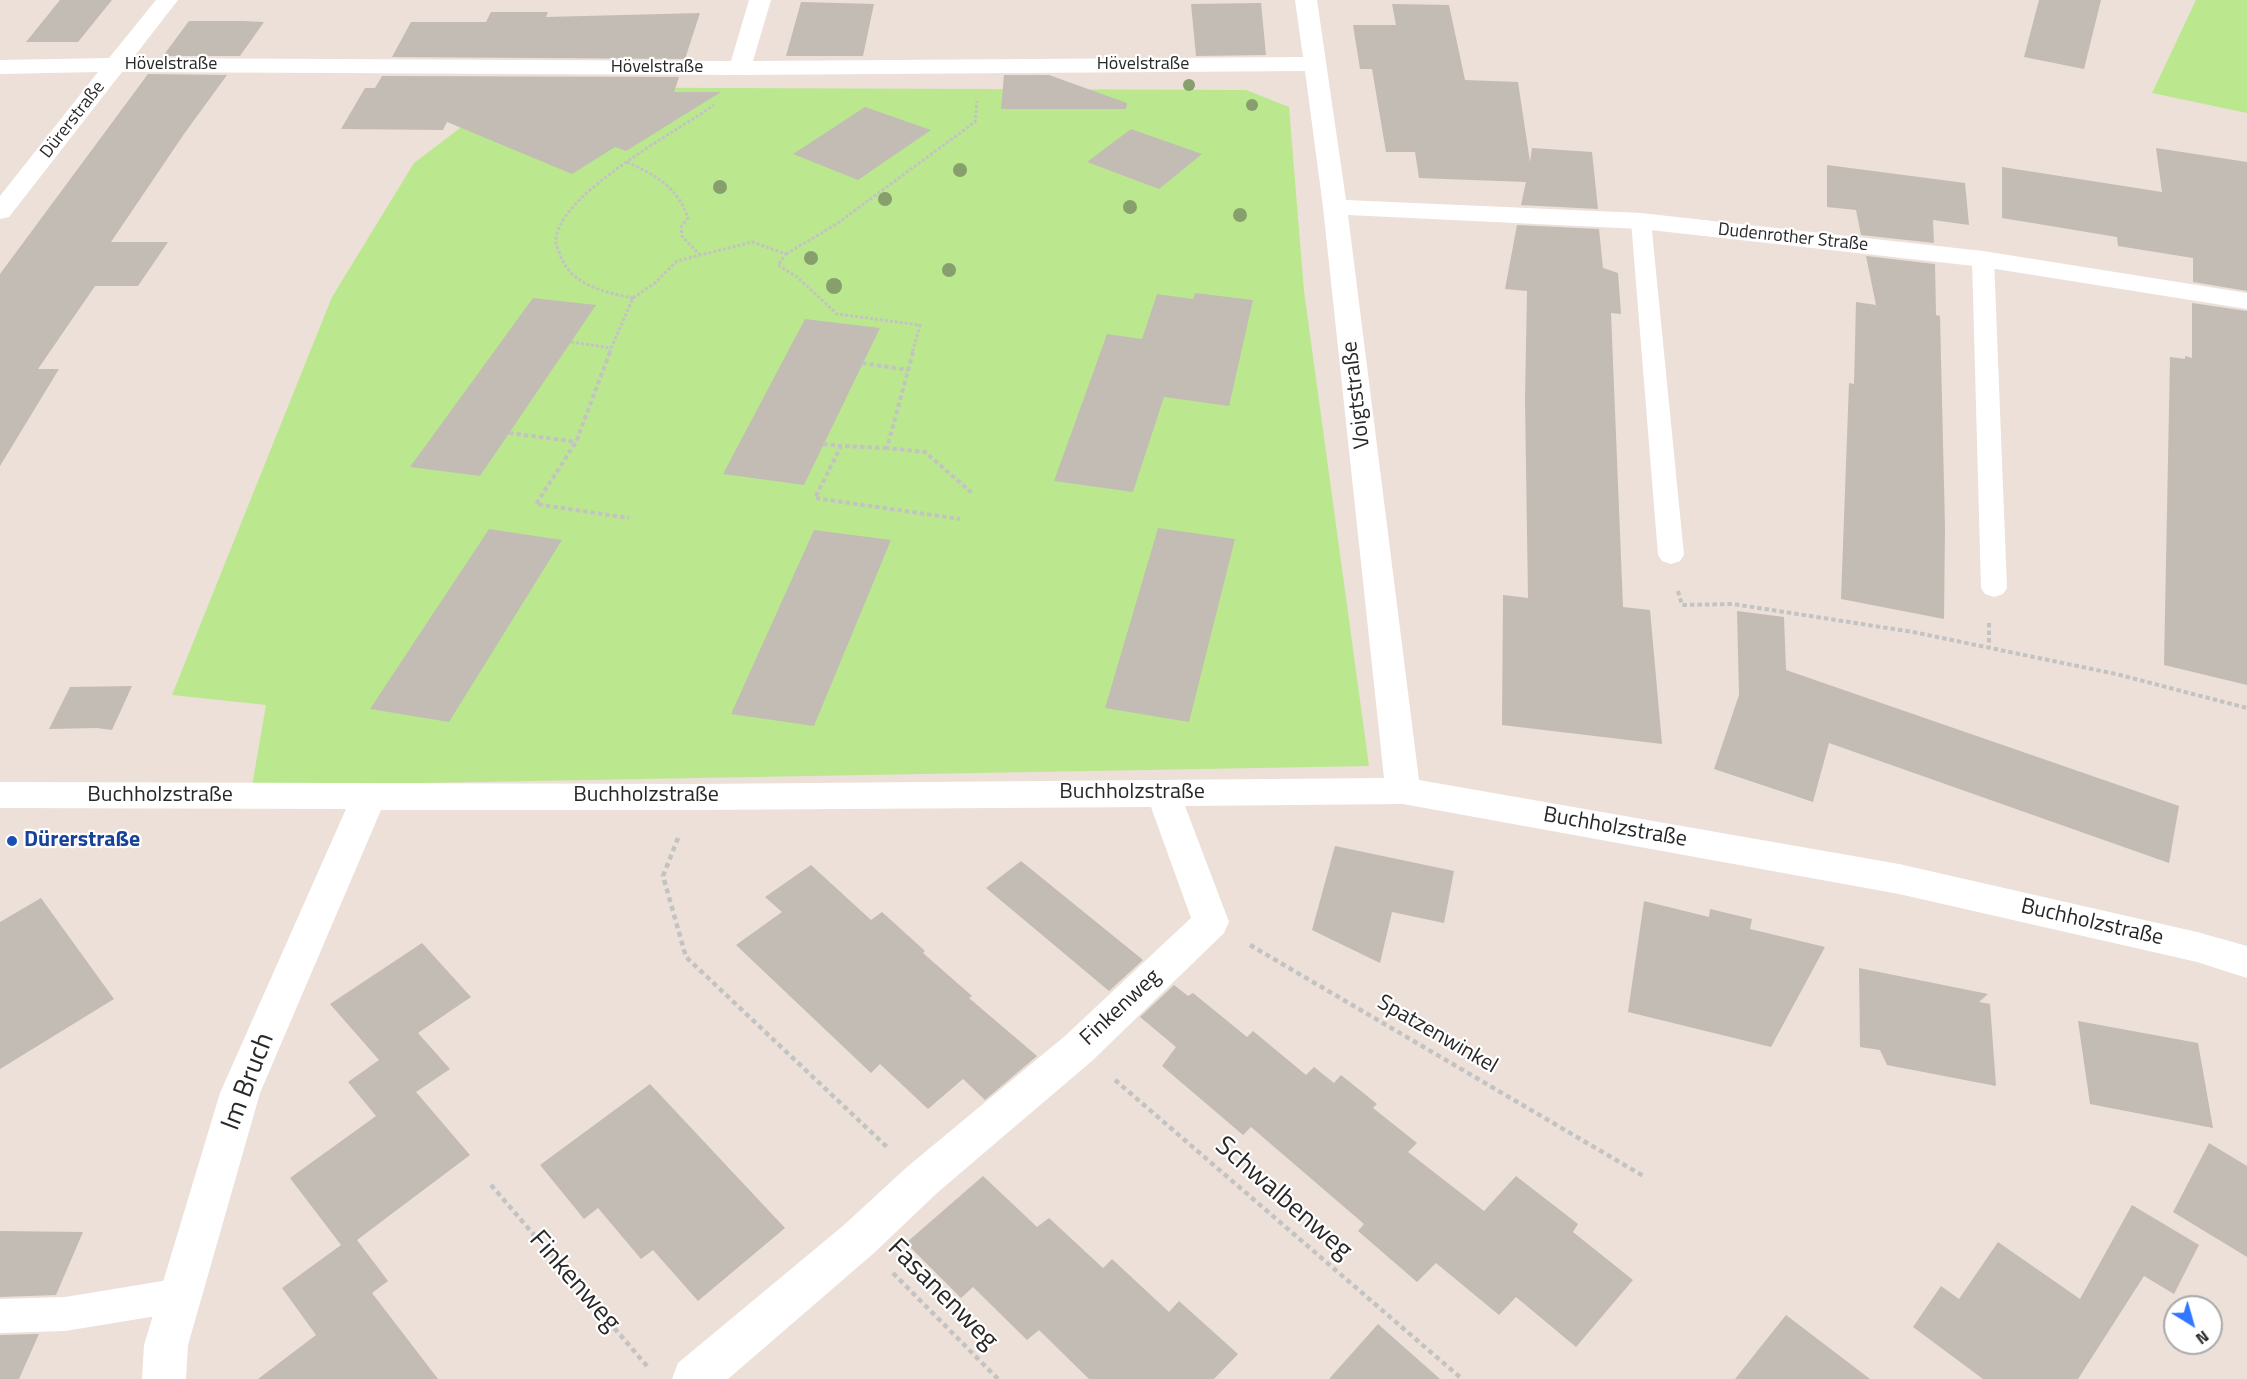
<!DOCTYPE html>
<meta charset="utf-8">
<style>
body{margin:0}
#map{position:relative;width:2247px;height:1379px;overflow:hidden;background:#ece0d8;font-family:"Titillium Web",sans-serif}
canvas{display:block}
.north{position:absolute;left:2163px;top:1295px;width:60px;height:60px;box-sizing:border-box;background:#fff;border:2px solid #a9a9a9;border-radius:50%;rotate:143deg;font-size:16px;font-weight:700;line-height:24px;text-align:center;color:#282828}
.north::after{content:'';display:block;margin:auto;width:21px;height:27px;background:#3277ff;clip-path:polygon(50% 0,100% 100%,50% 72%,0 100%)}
</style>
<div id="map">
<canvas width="2247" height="1379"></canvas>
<div class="north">N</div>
</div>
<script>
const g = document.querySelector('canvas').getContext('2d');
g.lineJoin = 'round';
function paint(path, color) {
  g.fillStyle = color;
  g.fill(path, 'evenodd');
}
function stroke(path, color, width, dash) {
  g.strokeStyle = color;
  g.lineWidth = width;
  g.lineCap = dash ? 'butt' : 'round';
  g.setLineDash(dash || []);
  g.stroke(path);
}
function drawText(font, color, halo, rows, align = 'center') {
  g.font = font + ' "Titillium Web",sans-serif';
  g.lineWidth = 4.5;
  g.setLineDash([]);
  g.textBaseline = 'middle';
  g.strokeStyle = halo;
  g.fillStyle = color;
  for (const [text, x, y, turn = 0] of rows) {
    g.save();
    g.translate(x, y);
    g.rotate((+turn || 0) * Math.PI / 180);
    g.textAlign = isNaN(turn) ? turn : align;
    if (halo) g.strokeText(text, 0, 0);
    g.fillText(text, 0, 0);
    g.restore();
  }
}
paint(new Path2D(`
 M2196,0h51v113l-95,-20z
 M468,87l778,3 43,17 15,184 65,475 -1117,20 14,-81 -94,-10 160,-398 82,-134 54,-41z`), '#bbe88f');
paint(new Path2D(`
 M60,0h52l-34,42h-52z
 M2039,0h62l-17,69 -60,-12z
 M801,2l73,2 -11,52h-77z
 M1261,3l5,52 -70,1 -5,-52z
 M1392,4l57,1 16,75 53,2 12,80 2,-14 60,4 6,57 -77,-4 5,-23 -107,-4 -4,-26h-29l-14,-83h-12l-7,-44h43z
 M491,12h57l-2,5 154,-4 -15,46 -293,-2 19,-35h75z
 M189,21h54l21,1 -24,34h-77z
 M148,74l79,1 -43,59 -73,108h57l-30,44h-43l-57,83h21l-59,97v-192z
 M1004,75h45l78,28 -1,6h-125z
 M382,76l297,1 -5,15h47l-95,59 -11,-4 -43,27 -125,-52 -4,8 -102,-1 24,-41h10z
 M865,107l66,23 -73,50 -65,-26z
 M1131,129l71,25 -43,35 -72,-27z
 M2156,148l91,14v129l-54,-9v-24l-75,-12 -1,-9 -115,-19v-51l160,25z
 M1827,165l138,18 4,42 -36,-5 1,23 -73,-8 -5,-25 -29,-3z
 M1517,225l82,4 4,39 15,5 3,41 -10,-1 12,294 27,3 12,134 -160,-19 1,-130 25,3 -3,-198 2,-109 -22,-2z
 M1866,256l69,8 1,51 4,1 5,212 -1,91 -103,-20 8,-216 5,1 2,-82 20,3z
 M1195,293l58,7 -24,106 -65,-9 -31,95 -79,-11 53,-147 35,5 15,-45 36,5z
 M533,298l63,7 -116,171 -70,-9z
 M2192,303l55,8v374l-83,-20 6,-308 15,2v-3l7,2z
 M805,319l75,9 -76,157 -81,-11z
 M1158,528l77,11 -46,183 -84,-14z
 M489,529l73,11 -113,182 -79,-13z
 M814,530l77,10 -77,186 -83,-12z
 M1737,611l47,6 2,53 393,136 -10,57 -340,-120 -16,59 -99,-33 25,-74z
 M132,686l-20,44 -15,-2 -48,1 21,-42z
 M1335,846l119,25 -10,52 -52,-11 -12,51 -68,-33z
 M1021,861l122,99 -34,31 -123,-103z
 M811,865l60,55 11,-8 43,39 -2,2 49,43 -3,2 68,58 -52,44 -22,-21 -35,30 -48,-45 -9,9 -135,-128 46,-33 -17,-15z
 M41,898l73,101 -114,70v-147z
 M1644,901l65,16 1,-8 42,10 -2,10 75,18 -54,100 -143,-35z
 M422,943l49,54 -53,36 32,36 -34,23 54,63 -113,85 31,41 -16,12 66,86h-180l58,-44 -34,-47 59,-43 -51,-67 86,-62 -28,-34 31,-22 -49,-56z
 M1859,968l129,26 -9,8 11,2 6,82 -109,-21 -7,-15 -20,-3z
 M1174,985l14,11 5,-3 54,44 6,-6 53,44 8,-8 20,16 7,-8 36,29 -4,4 44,35 -9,9 76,59 32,-35 62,48 -5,8 60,48 -57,67 -60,-50 -17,18 -63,-52 -19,19 -59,-51 6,-7 -113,-97 -8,8 -81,-69 14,-19 -36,-30z
 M2078,1021l120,22 15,85 -123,-24z
 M650,1084l135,144 -87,73 -45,-51 -12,9 -43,-51 -14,11 -44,-54z
 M2209,1143l38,23v91l-74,-45z
 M983,1176l54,51 12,-9 54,50 9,-9 57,53 10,-11 59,53 -24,25h-125l-50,-49 -12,10 -54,-53 -12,11 -55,-55z
 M2132,1205l67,40 -25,49 -30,-18 -66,103h-95l-70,-52 28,-41 18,13 39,-57 82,57z
 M0,1231l83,1 -27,63 -56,2z
 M1786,1315l84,64h-135z
 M1378,1324l62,55h-111z
 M39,1334l-20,45h-19v-44z`), '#c3bcb4');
stroke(new Path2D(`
 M627,162c28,13 51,25 61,56l-7,9 1,9 18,19
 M786,254l49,-29 140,-103 2,-21
 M633,298c-26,-5 -62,-13 -72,-41 -1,-4 -4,-9 -5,-13 -5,-47 124,-114 158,-139
 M571,342l40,6
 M609,353l24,-55 22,-15 22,-22 75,-19 34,12 -8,11 19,12 40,37 83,11 -8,28`), '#c3c3c3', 3, [3, 2]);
stroke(new Path2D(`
 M610,352l-34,90 -40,62 93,14
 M913,352l-26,96 38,4 47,41
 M862,363l46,7
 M509,433l67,9
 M823,444l18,2
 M887,448l-46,-2 -26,52 145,21
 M1678,591l4,14 51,-1 180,28 203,42 131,34
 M1989,623v24`), '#c3c3c3', 4, [4.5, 3]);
stroke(new Path2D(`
 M678,838l-15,38 23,81 201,190
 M1250,945l395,232
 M1115,1080l347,299
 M491,1185l156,181
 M893,1273l105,106`), '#c3c3c3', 4.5, [5, 4]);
paint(new Path2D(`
 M1641,215l7,2 3,4 33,334 -4,6 -9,3 -9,-3 -4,-6 -27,-334 3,-4z
 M1983,253l7,2 4,4 13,329 -4,6 -9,3 -9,-3 -4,-6 -9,-329 4,-4z
 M181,1278l12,5 6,12 -6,12 -12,5 -116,19 -65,2v-34l65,-2z`), '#fff');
paint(new Path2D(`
 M156,0h22l-45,58 598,3 18,-61h22l-18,61 550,-4 -8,-57h22l29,200 295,13 342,38 264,42v16l-264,-42 -342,-38 -293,-14 71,565 480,84 298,68 50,14v32l-50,-16 -298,-68 -496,-90 -218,2 44,116 -5,11 -131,127 -156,133 -63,60 -146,126h-56l6,-16 166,-138 63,-58 158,-131 126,-118 -40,-111 -457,3h-313l-121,283 -72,252 -2,34h-44l2,-34 76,-252 126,-284 -346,-1v-26l694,2 690,-6 -61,-571 -18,-136 -565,4 -618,-3 -113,145 -9,2v-23l98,-124 -98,2v-14l109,-2z`), '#fff');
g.fillStyle = '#869f6c';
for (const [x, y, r] of [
 [1189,85,6],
 [1252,105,6],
 [960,170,7],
 [720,187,7],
 [885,199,7],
 [1130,207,7],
 [1240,215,7],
 [811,258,7],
 [949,270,7],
 [834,286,8]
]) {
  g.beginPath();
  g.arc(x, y, r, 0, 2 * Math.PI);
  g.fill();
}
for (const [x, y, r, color] of [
 [12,841,6,"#1a4fb4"]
]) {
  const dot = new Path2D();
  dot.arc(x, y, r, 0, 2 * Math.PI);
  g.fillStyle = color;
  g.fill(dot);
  stroke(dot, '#fff', 2);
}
drawText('18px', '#282828', '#fff', [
 ["Hövelstraße",171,65],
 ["Hövelstraße",1143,65],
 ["Hövelstraße",657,68],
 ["Dürerstraße",73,120,-52],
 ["Dudenrother Straße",1793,238,6]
]);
drawText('22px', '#282828', '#fff', [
 ["Voigtstraße",1357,395,-97],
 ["Buchholzstraße",1132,793],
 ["Buchholzstraße",160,796],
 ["Buchholzstraße",646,796],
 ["Buchholzstraße",1615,828,10],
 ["Buchholzstraße",2092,923,13],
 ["Finkenweg",1121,1008,-43],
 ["Spatzenwinkel",1437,1035,30]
]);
drawText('bold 22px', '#164399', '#fff', [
 ["Dürerstraße",24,841]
], 'left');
drawText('27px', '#282828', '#fff', [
 ["Im Bruch",249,1082,-69],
 ["Schwalbenweg",1283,1199,41],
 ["Finkenweg",574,1282,49],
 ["Fasanenweg",942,1295,45]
]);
</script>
